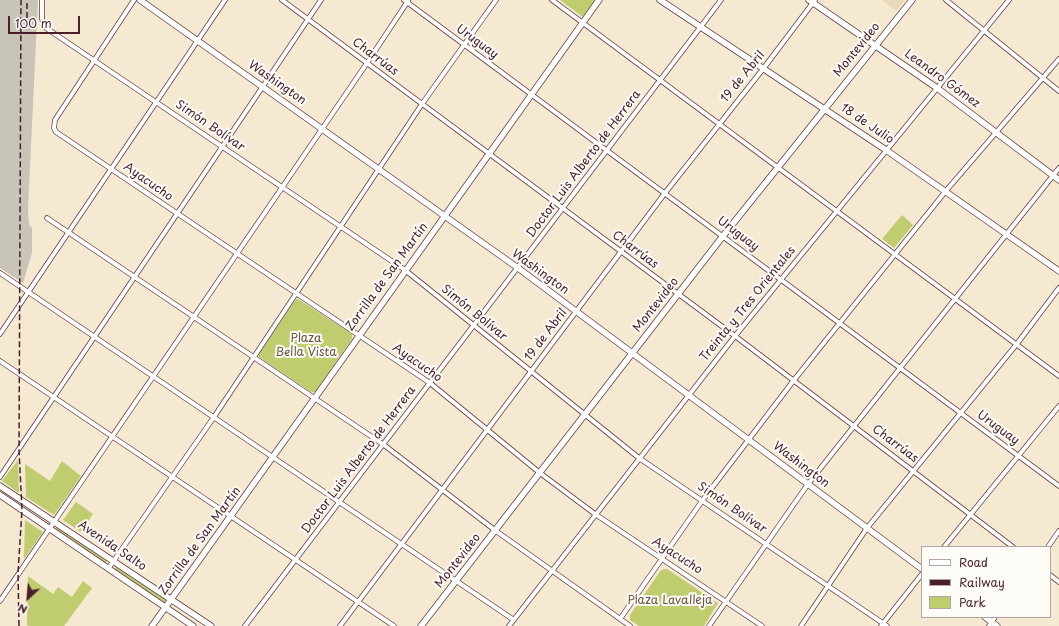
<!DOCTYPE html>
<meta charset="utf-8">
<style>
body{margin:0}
#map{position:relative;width:1059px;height:626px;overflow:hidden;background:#f5e9d2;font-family:"Playpen Sans",sans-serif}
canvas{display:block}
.legend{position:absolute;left:921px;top:546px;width:130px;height:72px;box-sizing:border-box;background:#fdfcf7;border:1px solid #b5a4a5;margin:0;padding:5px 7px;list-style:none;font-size:12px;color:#4a1f2b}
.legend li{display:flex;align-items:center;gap:8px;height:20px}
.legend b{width:20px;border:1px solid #b5a4a5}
.north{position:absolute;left:8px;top:578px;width:40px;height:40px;-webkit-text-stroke:3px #fdfcf7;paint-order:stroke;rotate:206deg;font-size:11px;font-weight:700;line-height:16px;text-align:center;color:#4a1f2b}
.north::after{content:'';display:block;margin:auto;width:14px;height:18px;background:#4a1f2b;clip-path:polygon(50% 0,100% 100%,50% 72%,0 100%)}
.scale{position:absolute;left:8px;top:16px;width:72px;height:18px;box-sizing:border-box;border:2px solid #4a1f2b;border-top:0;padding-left:5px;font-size:12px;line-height:14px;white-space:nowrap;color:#4a1f2b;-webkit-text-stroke:3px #fdfcf7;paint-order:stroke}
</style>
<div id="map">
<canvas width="1059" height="626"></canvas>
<ul class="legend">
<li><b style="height:5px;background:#fff"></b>Road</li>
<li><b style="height:5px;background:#4a1f2b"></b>Railway</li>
<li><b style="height:11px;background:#bfcd6f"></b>Park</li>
</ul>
<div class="north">N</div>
<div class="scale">100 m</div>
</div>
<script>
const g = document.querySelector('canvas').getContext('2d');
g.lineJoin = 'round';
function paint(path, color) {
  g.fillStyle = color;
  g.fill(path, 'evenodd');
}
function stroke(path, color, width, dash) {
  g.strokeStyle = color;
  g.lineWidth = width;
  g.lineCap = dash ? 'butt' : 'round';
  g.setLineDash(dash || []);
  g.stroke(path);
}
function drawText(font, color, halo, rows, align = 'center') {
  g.font = font + ' "Playpen Sans",sans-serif';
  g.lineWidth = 4;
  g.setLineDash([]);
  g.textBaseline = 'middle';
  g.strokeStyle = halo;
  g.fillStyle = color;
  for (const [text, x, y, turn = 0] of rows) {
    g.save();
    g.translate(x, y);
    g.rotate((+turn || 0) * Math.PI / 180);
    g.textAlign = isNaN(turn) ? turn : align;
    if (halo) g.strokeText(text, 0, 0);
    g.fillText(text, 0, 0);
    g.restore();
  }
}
paint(new Path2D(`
 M882,0h23l-9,11z`), '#e6daba');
paint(new Path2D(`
 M0,0h38l-10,209 1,16 3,3v25l-9,30 -23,-15z`), '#c8c4b8');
paint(new Path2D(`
 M560,0h35l-12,17z
 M902,215l11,10 -19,23 -12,-9z
 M296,299h2l54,35v5l-37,53h-4l-52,-35v-3z
 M18,460l1,33 -17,-12z
 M62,461l19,15 -27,39 -28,-18 -1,-33 25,17z
 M76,502l17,12 -12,18 -18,-12z
 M25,520l18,12 -19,27z
 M57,527l50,34 -2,3 -50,-34z
 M117,566l50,34 -3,4 -50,-34z
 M667,569l51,34 -14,23h-65l-9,-6v-5l31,-45z
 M28,576l25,18 5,-7 14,10 11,-16 9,7 -28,38h-34l-3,-1z`), '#bfcd6f');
const street = new Path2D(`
 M42,0v19l4,9 359,242 234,188 248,168
 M134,0l-79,120 -1,8 2,4 374,251 110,90 55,41 167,112
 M282,0l453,336 278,211
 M404,0l655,486
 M552,0l507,376
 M946,0l113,91
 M47,218l337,227 112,86 134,95
 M0,273l514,347
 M0,334l225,-334
 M0,361l394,265
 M0,477l321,-477
 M944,547l115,-141
 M1048,547l11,-16
 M108,569l106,-152 208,-313 74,-104
 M1050,575l9,7
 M0,601l367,-538 41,-62
 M620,619l82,-118 92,-121 151,-188 114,-133
 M245,626l476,-626
 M340,626l325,-433 98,-124 52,-69
 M509,626l226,-290 274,-336
 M709,626l99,-142 251,-316
 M801,626l66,-98 149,-183 43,-57
 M881,626l41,-52
 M989,626l6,-9`);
const secondary = new Path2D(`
 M140,0l378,268 404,301
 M660,0l226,150 173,121
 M809,0l128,88 122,92
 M0,486l211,140
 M0,495l193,131
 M985,617l12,9
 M152,626l447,-626
 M421,626l302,-390 189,-236`);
stroke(street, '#643d44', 5.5);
stroke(secondary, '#643d44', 7);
stroke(street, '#fff', 4);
stroke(secondary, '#fff', 5.5);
stroke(new Path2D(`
 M27,18v-18
 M19,626l-1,-53 4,-63 -3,-60 2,-450`), '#4a1f2b', 1.5, [6, 3]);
drawText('12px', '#4a1f2b', '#fdfcf7', [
 ["Uruguay",477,42,36],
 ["Montevideo",857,50,-51],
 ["Charrúas",375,57,37],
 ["19 de Abril",743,77,-51],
 ["Leandro Gómez",942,79,36],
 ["Washington",277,83,35],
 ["18 de Julio",867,124,34],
 ["Simón Bolívar",210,126,34],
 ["Doctor Luis Alberto de Herrera",584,164,-53],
 ["Ayacucho",148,182,35],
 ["Uruguay",738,234,37],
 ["Charrúas",635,250,37],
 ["Washington",540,272,36],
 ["Zorrilla de San Martín",387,277,-54],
 ["Treinta y Tres Orientales",748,304,-51],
 ["Montevideo",656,305,-52],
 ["Simón Bolívar",474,313,39],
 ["19 de Abril",546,335,-53],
 ["Ayacucho",417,363,35],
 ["Uruguay",998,428,36],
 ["Charrúas",895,444,37],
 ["Doctor Luis Alberto de Herrera",359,460,-53],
 ["Washington",801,465,37],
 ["Simón Bolívar",732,508,34],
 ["Zorrilla de San Martín",200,541,-54],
 ["Avenida Salto",112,546,34],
 ["Ayacucho",677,556,33],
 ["Montevideo",458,561,-52]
]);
drawText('12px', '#6d533f', '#fdfcf7', [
 ["Plaza",306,339],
 ["Bella Vista",306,353],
 ["Plaza Lavalleja",670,601]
]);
</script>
